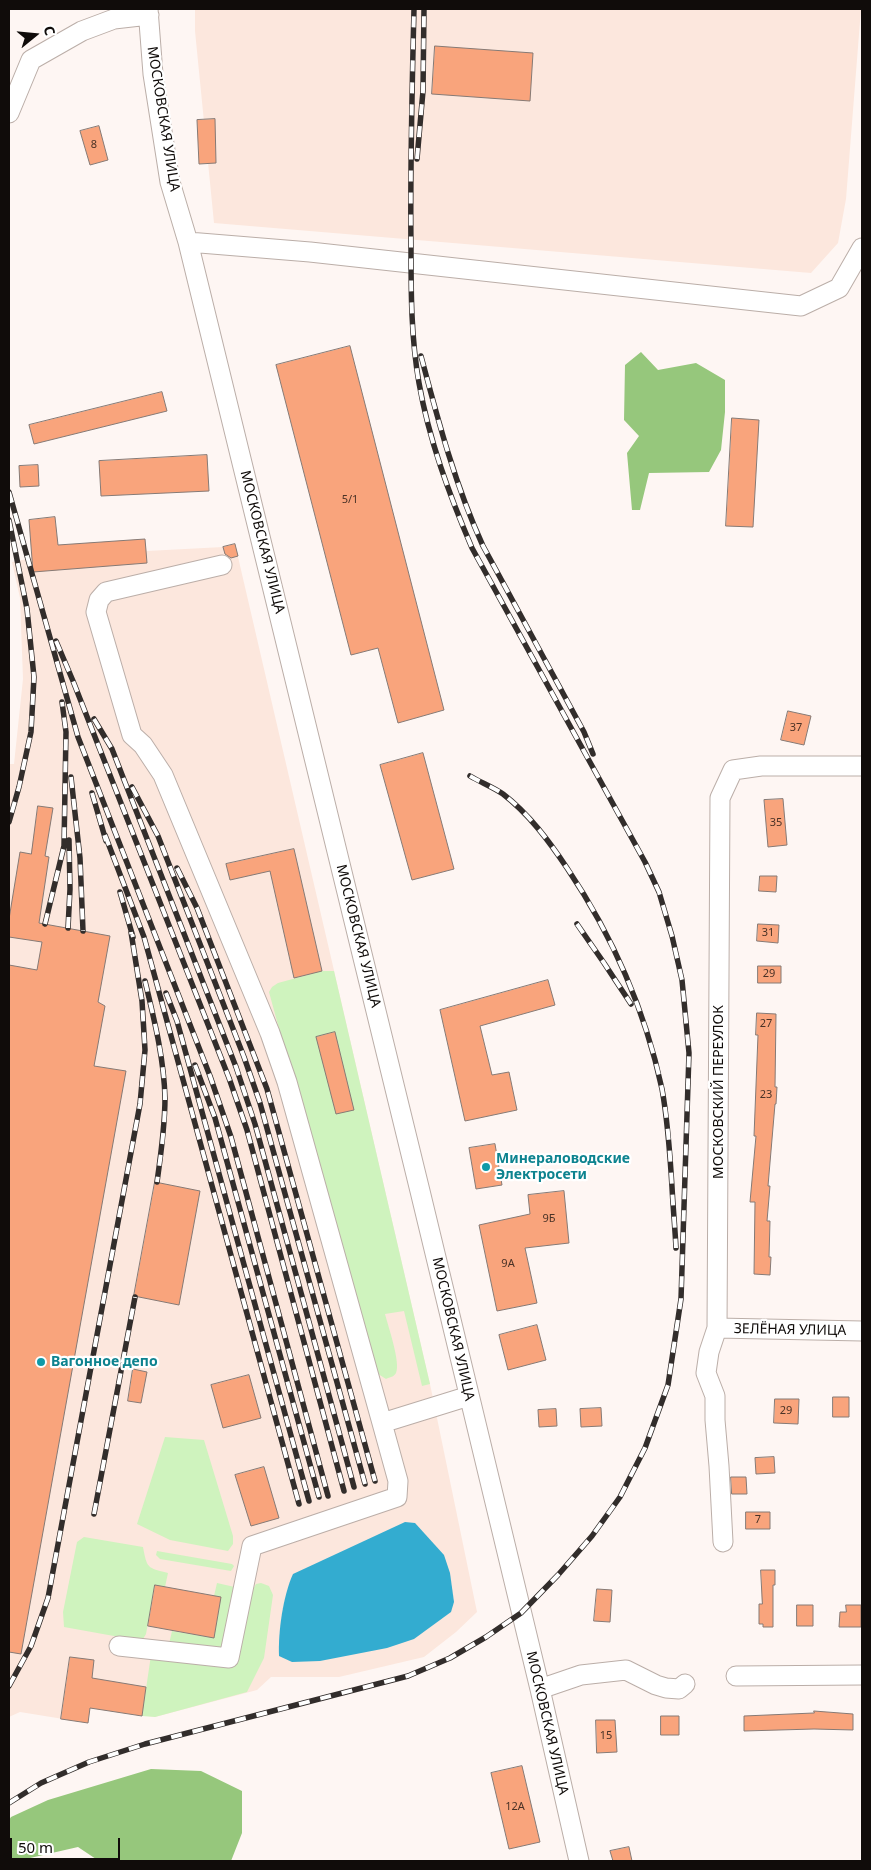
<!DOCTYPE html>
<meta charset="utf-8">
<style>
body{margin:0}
#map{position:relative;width:871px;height:1870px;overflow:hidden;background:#fef6f3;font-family:"Noto Sans",sans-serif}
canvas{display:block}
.frame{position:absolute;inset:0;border:10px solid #100c0a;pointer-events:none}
.north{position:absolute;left:10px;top:10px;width:50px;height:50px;-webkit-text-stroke:4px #fff;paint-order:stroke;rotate:73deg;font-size:14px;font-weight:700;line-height:20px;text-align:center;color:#100c0a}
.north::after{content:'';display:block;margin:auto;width:18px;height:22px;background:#100c0a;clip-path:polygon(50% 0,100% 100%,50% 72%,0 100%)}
.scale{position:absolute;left:10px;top:1838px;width:110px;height:22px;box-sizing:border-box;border:2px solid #100c0a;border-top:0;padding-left:6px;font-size:15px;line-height:18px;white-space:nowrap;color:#100c0a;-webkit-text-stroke:4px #fff;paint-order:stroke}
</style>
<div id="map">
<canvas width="871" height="1870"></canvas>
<div class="frame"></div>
<div class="north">С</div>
<div class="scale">50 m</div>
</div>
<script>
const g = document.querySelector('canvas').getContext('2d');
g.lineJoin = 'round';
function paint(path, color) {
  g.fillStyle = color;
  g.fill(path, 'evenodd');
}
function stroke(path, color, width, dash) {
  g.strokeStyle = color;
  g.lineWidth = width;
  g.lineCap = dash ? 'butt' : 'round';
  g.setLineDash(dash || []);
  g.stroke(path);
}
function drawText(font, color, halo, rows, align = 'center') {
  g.font = font + ' "Noto Sans",sans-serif';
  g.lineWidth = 4.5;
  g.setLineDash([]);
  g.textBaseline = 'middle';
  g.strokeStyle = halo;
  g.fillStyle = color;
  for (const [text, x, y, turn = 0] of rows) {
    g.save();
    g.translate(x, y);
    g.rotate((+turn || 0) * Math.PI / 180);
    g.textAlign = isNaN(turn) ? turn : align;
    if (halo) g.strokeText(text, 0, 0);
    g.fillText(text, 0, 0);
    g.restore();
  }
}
paint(new Path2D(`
 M195,9h666l-15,190 -8,44 -27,30 -597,-50 -19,-192z
 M145,539l2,12 76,-4 12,-3 195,840 47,228 -21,20 -32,25 -85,20h-68l-14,13 -102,27 -65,-9 -2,15 -68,-11 -11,5v-953h5l9,-85 -3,-81 -8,-36 20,-4 -1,-11z`), '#fce7dd');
paint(new Path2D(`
 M322,971h12l96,413 -8,2 -18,-75 -19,3c3,12 16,49 11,59 -2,4 -6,4 -10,6l-14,-9 -103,-378 3,-5 6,-4z
 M165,1437l39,3 29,96v8l-5,7 -58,-11 -33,-16z
 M84,1537l59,10c4,21 4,21 25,26l-3,14 -10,-2 -9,49 -3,5 -7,1 -72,-13 -1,-15 14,-70z
 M157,1551l75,13 2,2 -3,5 -71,-12 -4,-4z
 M217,1583l22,5 -14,57 -7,5 -49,-6 3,-13 42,7 7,-41 -7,-1z
 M261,1583l8,3 4,9 -9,63 -17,34 -92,25 -13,-1 9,-61 82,9 6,-5 12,-66 5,-9z`), '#cff3be');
paint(new Path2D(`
 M641,352l17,18 38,-7 29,17v32l-4,38 -12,22 -60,1 -9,37h-8l-5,-57 12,-17 -15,-16 1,-55z
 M151,1769l50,2 41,20v42l-11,28h-132l-21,-14 -61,14h-6l-2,-4v-37l2,-3 37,-17z`), '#96c77c');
paint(new Path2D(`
 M405,1522l10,1 29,32 6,18 4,29 -3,10 -37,27 -27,9 -67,13 -28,1 -13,-6c-1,-24 4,-60 14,-82z`), '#33acd0');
const building = new Path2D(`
 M435,46l98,7 -3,48 -98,-7z
 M215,119l1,44 -17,1 -2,-44z
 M99,126l9,34 -18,5 -10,-34z
 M350,346l94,364 -46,13 -20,-75 -27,7 -75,-290z
 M162,392l5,19 -133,33 -5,-19z
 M732,418l27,2 -6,107 -27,-1z
 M207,455l2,36 -108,5 -2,-35z
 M38,465l1,21 -19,1 -1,-21z
 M55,517l3,28 87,-6 2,24 -114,9 -4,-52z
 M235,544l3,12 -7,2 -6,-4 -2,-7z
 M788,711l23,5 -7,29 -23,-5z
 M423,753l31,116 -42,11 -32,-115z
 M783,799l4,46 -19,2 -4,-47z
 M38,806l15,2 -8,48 4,1 -10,66 71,13 -12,66 7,4 -11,60 32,5 -105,583 -12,-2v-687l28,5 5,-28 -33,-5v-18l11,-67 11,2z
 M294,849l28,122 -28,7 -24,-107 -40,9 -4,-16z
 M760,876h17l-1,16 -17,-1z
 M758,924l21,1 -1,18 -21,-2z
 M758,966h23v17h-23z
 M548,980l7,25 -75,21 12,49 17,-3 8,38 -52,11 -25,-111z
 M757,1013l19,1 -1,73h2l-1,17h-1l-7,82h2l-3,35h3l-1,36h2l-1,18 -16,-1 1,-72h-5l6,-66h-2l4,-101h-2z
 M335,1032l19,78 -18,4 -20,-77z
 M495,1144l7,41 -26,4 -7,-41z
 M155,1182l45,9 -21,114 -45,-9z
 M564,1191l5,52 -44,5 12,55 -40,8 -18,-86 51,-11 -2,-19z
 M537,1325l9,35 -38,10 -9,-35z
 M133,1369l14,3 -6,31 -13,-2z
 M249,1375l12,43 -38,10 -12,-43z
 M833,1397h16v20h-16z
 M775,1399h24l-1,25 -24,-1z
 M601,1408l1,18 -21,1 -1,-18z
 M556,1409l1,17 -18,1 -1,-17z
 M774,1457l1,16 -19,1 -1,-16z
 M264,1467l15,51 -28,8 -16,-51z
 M731,1477h15l1,17h-15z
 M746,1512h24v17h-24z
 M761,1570h14v15h-2v42h-10v-3h-4v-20h3z
 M155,1585l66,12 -7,41 -66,-12z
 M597,1589l15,1 -2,32 -16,-1z
 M797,1605h16v21h-16z
 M846,1605h15v22h-22l1,-15h6z
 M70,1657l24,3 -2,18 54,9 -4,29 -52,-8 -2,15 -27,-4z
 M814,1711l39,3v16l-39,-1 -70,2v-15l70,-3z
 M661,1716h18v19h-18z
 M596,1720h19l2,32 -20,1z
 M522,1766l18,76 -31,7 -18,-76z
 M629,1847l3,14h-19l-3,-10z`);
paint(building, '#f9a47c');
stroke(building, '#867a75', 1);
const minor = new Path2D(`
 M148,9l5,65 17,108 18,60 232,949 120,498 39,172
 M9,113l22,-53 51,-29 32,-12 35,-4
 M188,242l122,10 491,54 38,-18 23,-40
 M222,565l-116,27 -7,8 -3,12 36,123 11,10 20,30 107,258 17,49 95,341
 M717,1328l145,3
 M723,1542l-4,-76 -4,-46v-24l-9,-23 3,-21 8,-24 3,-530 13,-28 28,-4h101
 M119,1646l110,12 23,-112 145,-49 1,-16 -16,-58 87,-27
 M736,1676l126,-1
 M540,1689l41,-14 45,-5 30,15 10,3 13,1 6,-5`);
stroke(minor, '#bbaea8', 21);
stroke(minor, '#fff', 19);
const rail = new Path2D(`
 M417,159l6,-68 1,-82
 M421,356c17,64 34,129 62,190l101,186 9,22
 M9,492l69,245 132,339 21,61 97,359
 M9,520l18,89 7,68 -3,55 -12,55 -10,35
 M56,641l17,40 156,397 18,52 97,361
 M94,719l18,30 124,318 19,57 99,363
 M470,776c10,6 23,11 33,18 26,20 46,47 64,74 45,67 78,142 95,221 6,33 8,65 10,98 1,20 3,41 4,61
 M71,777l9,81 3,73
 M132,787l26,49 86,221 16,46 105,381
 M92,793l14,48
 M105,835l39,102 155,567
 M177,868l20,40 70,181 108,392
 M120,892l13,45
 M45,924l19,-78 2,-114 -4,-30
 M577,924l27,39 27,41
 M68,928l2,-39 -1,-49
 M145,981c9,38 19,77 20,117 0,28 -4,56 -8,84
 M166,993l11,28 132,480
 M195,1065l20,53 104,379
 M94,1514l41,-217
 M9,1686l22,-40 17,-48 92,-494 5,-54 -3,-49 -11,-69
 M9,1803l32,-20 48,-21 56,-18 263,-68 42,-18 36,-21 35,-24 37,-38 34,-39 28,-39 25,-49 23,-63 13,-86 8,-246 -7,-73 -10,-44 -13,-44 -14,-30 -173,-314c-23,-54 -43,-108 -53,-165 -8,-45 -8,-91 -8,-136 -1,-79 1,-159 3,-238`);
stroke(rail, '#322d2b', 5.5);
stroke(rail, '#fff', 4, [11]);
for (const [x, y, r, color] of [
 [486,1167,5,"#0f9aa8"],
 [41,1362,5,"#0f9aa8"]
]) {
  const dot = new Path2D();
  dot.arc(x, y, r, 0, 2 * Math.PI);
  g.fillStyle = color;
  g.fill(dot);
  stroke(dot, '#fff', 2);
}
drawText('11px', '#4a3226', null, [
 ["8",94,145],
 ["5/1",350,500],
 ["37",796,728],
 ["35",776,823],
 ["31",768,933],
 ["29",769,974],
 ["27",766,1024],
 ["23",766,1095],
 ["9Б",549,1219],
 ["9А",508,1264],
 ["29",786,1411],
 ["7",758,1520],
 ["15",606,1736],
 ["12А",515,1807]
]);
drawText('14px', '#100c0a', '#fff', [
 ["МОСКОВСКАЯ УЛИЦА",163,119,81],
 ["МОСКОВСКАЯ УЛИЦА",262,542,76],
 ["МОСКОВСКАЯ УЛИЦА",358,936,76],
 ["МОСКОВСКИЙ ПЕРЕУЛОК",719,1092,-90],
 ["МОСКОВСКАЯ УЛИЦА",453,1329,77],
 ["ЗЕЛЁНАЯ УЛИЦА",790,1330,1],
 ["МОСКОВСКАЯ УЛИЦА",547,1723,77]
]);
drawText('bold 14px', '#0d838f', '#fff', [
 ["Минераловодские",496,1159],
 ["Электросети",496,1175],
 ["Вагонное депо",51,1362]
], 'left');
</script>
